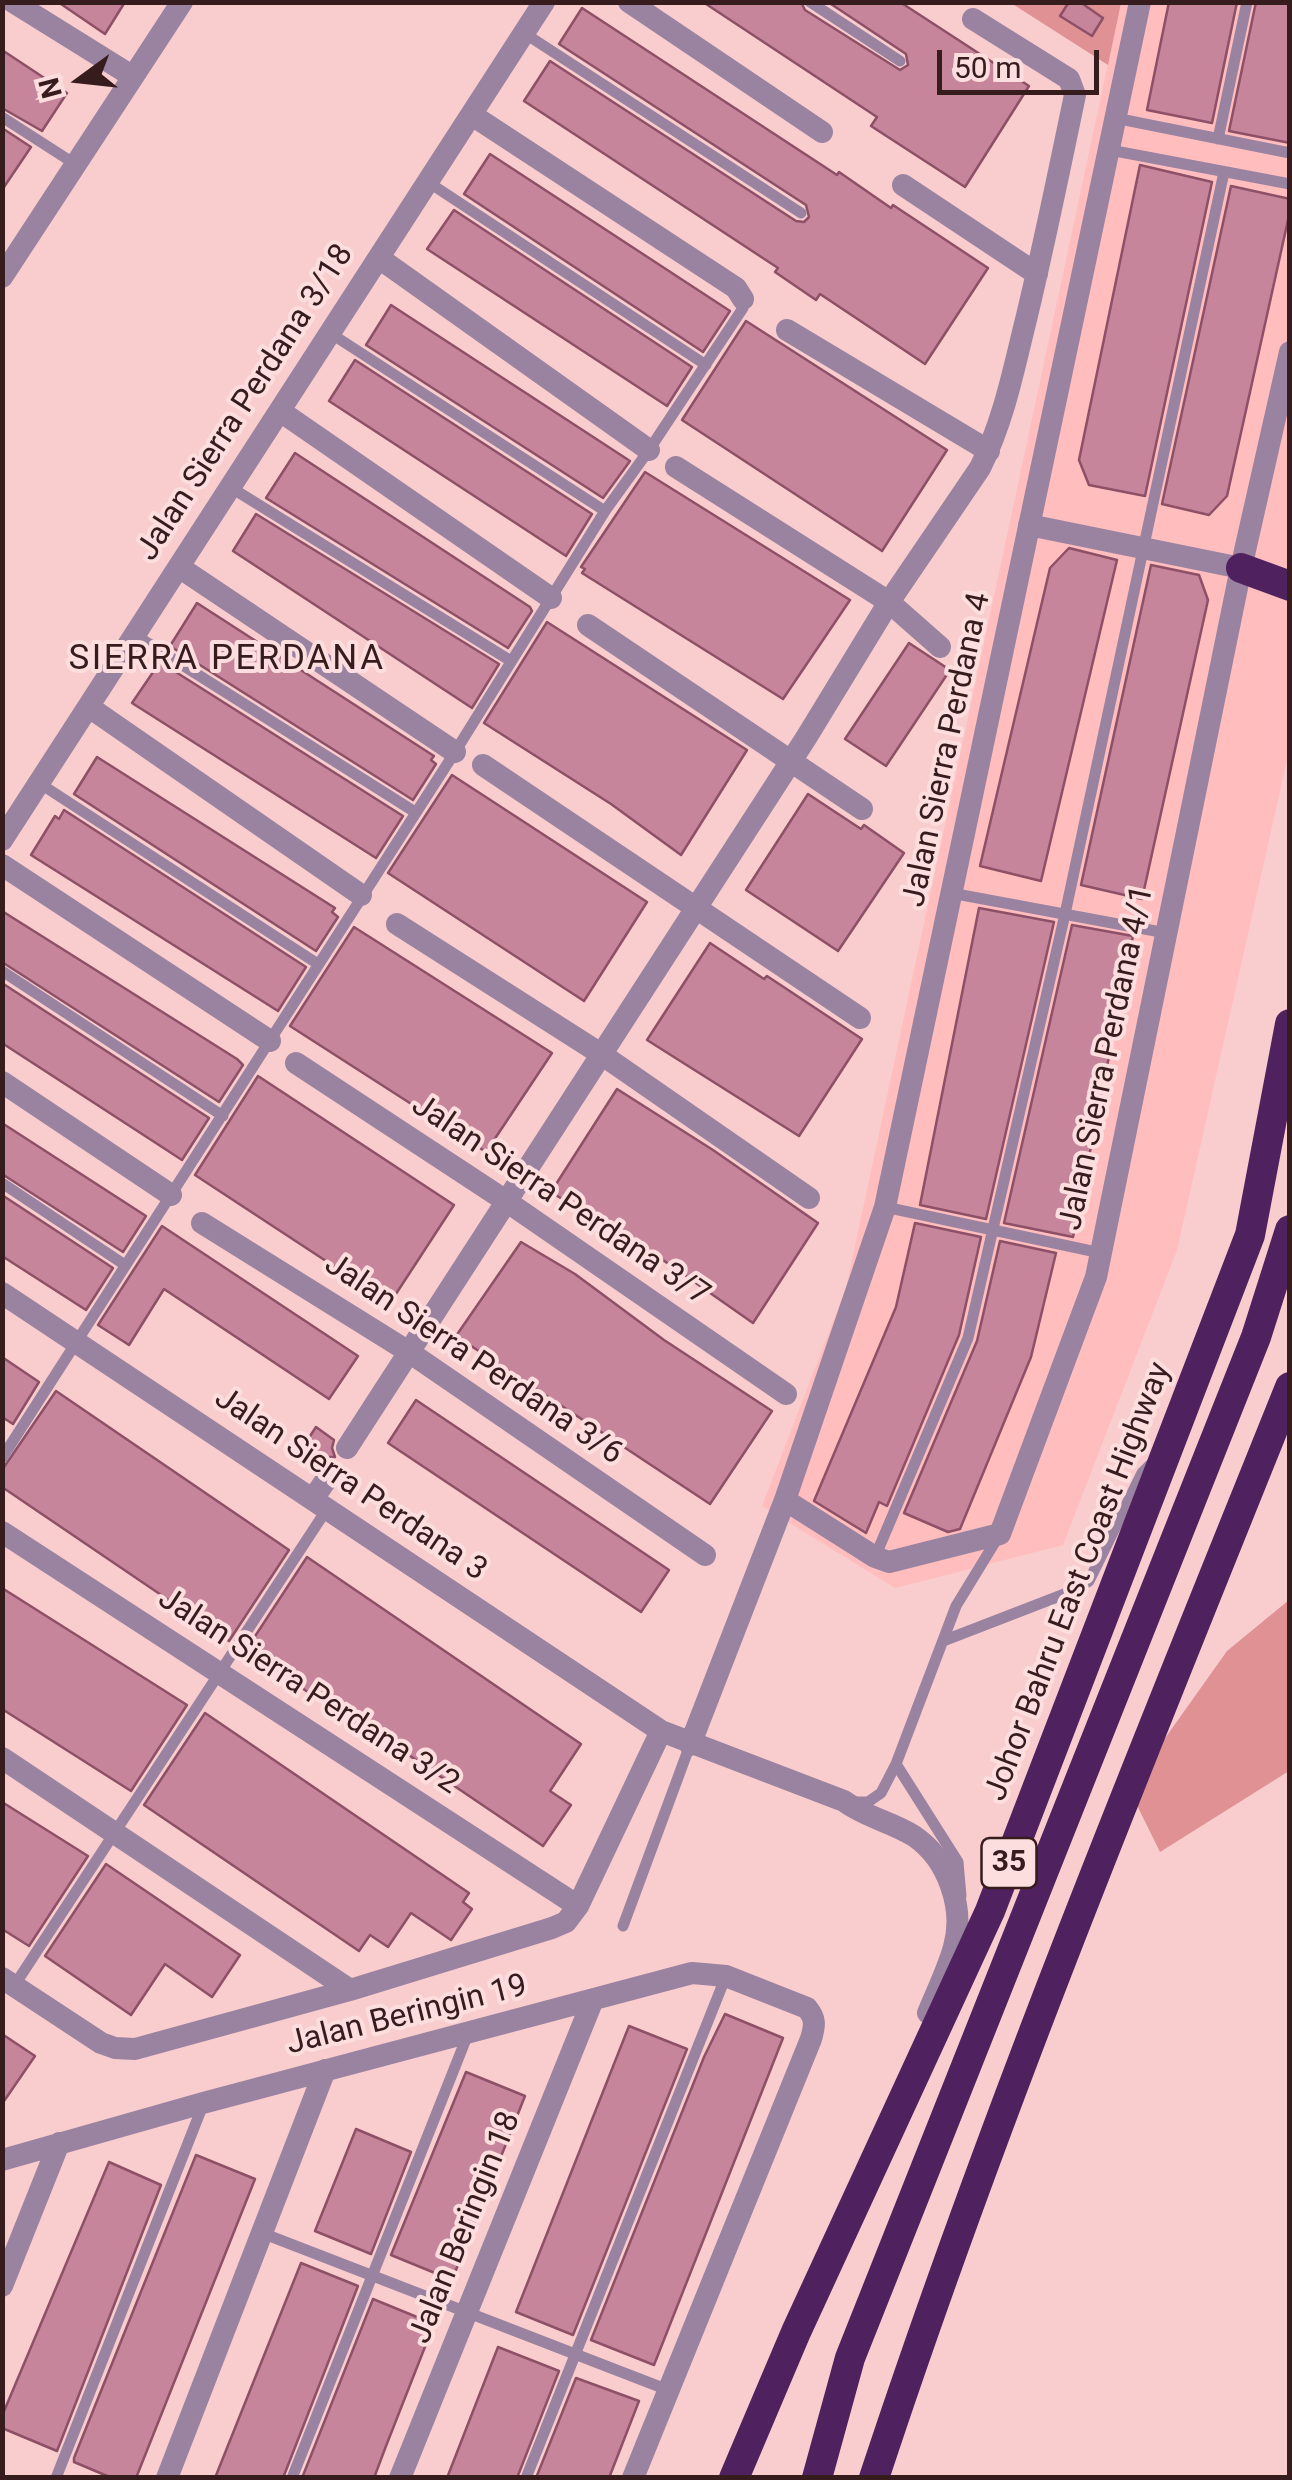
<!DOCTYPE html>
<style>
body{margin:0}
#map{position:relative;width:1292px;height:2480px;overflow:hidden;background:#f9cccd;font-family:Roboto,sans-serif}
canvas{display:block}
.frame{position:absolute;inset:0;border:5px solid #371c1e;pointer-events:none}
.north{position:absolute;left:30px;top:30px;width:100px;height:100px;-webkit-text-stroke:8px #fcdede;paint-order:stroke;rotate:255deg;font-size:28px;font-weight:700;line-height:40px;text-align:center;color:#371c1e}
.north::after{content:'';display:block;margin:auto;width:35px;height:45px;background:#371c1e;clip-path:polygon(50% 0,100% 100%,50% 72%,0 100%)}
.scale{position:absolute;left:937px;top:50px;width:162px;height:45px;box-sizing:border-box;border:5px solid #371c1e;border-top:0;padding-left:12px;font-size:30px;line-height:35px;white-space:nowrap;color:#371c1e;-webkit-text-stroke:8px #fcdede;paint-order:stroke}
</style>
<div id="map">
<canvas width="1292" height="2480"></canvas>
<div class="frame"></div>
<div class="north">N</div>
<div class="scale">50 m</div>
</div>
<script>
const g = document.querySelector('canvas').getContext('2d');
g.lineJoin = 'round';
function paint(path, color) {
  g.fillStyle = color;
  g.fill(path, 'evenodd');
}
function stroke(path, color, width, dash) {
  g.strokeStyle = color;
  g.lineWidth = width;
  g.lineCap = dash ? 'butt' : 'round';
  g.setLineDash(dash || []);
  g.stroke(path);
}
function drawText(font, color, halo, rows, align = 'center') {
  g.font = font + ' Roboto,sans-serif';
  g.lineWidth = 8;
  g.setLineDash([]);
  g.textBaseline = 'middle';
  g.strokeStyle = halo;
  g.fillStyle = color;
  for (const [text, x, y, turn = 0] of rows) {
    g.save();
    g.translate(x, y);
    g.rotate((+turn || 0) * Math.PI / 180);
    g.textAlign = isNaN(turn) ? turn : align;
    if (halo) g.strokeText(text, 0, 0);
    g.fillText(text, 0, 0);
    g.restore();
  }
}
paint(new Path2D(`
 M1121,3h168v748l-112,499 -114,295 -168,43 -133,-82 84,-218z`), '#ffbdbe');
paint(new Path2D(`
 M1011,3h110l-13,62z
 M1289,1600v171l-129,81 -31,-63 98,-138z`), '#df9193');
const building = new Path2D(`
 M58,2h67l-20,32z
 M703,2h98l4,8 95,60 8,-5 -2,-11 -78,-52h72l129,84 -64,101 -94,-61 6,-9z
 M1069,2h11l23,16 -11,18 -32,-20z
 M1169,2h68l-25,121 -65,-13z
 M1256,2h34v141l-61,-12z
 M582,8l255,167 2,-3 52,36 2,-3 95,63 -63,96 -105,-70 -4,6 -41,-28 3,-4 -254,-167 26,-40 246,160 8,1 5,-5 -3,-12 -247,-161z
 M2,50l65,43 -25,38 -40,-23z
 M2,128l29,19 -29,43z
 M490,154l240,157 -27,41 -239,-158z
 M1140,165l72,17 -67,314 -56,-11 -10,-25z
 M1231,186l59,13v12l-63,285 -18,19 -47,-11z
 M454,210l238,157 -25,39 -240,-157z
 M391,305l239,156 -27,37 -237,-153z
 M746,321l201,129 -65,101 -200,-131z
 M355,360l237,154 -26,42 -237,-155z
 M295,453l235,154 2,4 -24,37 -242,-150z
 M645,472l205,128 -67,99 -201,-126 3,-4 -4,-2z
 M256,514l243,150 -27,44 -239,-157z
 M1069,548l48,12 -76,321 -61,-15 70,-298z
 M1151,565l48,10 9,25 -66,299 -61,-14z
 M197,603l237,153 -3,4 5,4 -23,36 -243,-154z
 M547,622l200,128 -66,105 -70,-51 -127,-81z
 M909,643l41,27 -64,96 -41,-27z
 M160,662l243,154 -27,42 -244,-155z
 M97,757l238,151 -3,4 6,5 -22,34 -242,-157z
 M452,775l195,127 -63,99 -196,-128z
 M808,794l53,35 3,-4 40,28 -66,98 -92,-61z
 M64,810l242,157 -28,44 -247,-156 24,-39 4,3z
 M979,908l75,14 -68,297 -66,-14z
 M2,911l235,148 6,6 -24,37 -217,-140z
 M1072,925l61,11 -60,301 -69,-14z
 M354,927l198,126 -66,99 -196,-126z
 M710,943l54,36 3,-3 95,63 -63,97 -152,-96z
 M2,983l207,135 -27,42 -180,-117z
 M258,1076l196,129 -64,98 -195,-128z
 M617,1089l96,61 105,73 -65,100 -103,-72 -2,2 -97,-61z
 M2,1123l144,93 -23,36 -121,-78z
 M2,1195l111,73 -27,42 -84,-54z
 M915,1223l66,14 -22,98 -72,171 -8,-4 -13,31 -52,-32 82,-194z
 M162,1226l196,130 -29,43 -165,-110 -35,56 -31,-20z
 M1000,1241l56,12 -25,104 -71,172 -12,3 -44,-19 73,-172z
 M521,1242l54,32 89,66 108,71 -62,93 -254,-168z
 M2,1357l37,25 -26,42 -11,-7z
 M56,1391l233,159 -60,91 -227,-154v-17z
 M416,1400l253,170 -28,42 -253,-169z
 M316,1427l18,13 -2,8 3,9h-9l-6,6 -19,-13z
 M307,1557l274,187 -31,47 21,14 -28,41 -164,-111 -2,4 -131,-89z
 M2,1588l185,117 -56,86 -129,-82z
 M205,1713l264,180 -6,9 9,7 -21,31 -40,-27 -23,34 -18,-12 -11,16 -215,-146z
 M2,1802l86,54 -59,90 -27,-17z
 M106,1864l134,91 -28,42 -47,-33 -34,51 -86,-59z
 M725,2014l58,24 -129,327 -63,-25 113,-283z
 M629,2026l58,23 -114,286 -57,-23z
 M2,2034l33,22 -33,48z
 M466,2072l59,24 -73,184 -61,-25z
 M356,2129l55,23 -40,102 -56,-23z
 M196,2155l59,24 -119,299h-24l-38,-16v-4z
 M109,2162l52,23 -104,266 -55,-23v-12z
 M301,2263l57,23 -75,192h-68z
 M373,2299l61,25 -48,122 -12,32h-72z
 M498,2347l61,24 -42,107h-70z
 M576,2378l63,23 -30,77h-73z`);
paint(building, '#c7859c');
stroke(building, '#8d5066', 2.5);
stroke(new Path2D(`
 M810,2l90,59
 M524,33l277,180
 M2,117l73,47
 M1115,118l175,35
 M1218,139l29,-137
 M1110,150l180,34
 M428,182l278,183
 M330,333l275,178
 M230,487l281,174
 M135,635l280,177
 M39,783l279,181
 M951,893l215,40
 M2,971l221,145
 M2,1183l123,82
 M885,1207l216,46
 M2,1458l453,-706 150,-241 44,-61 94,-142v-9
 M875,1557l93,-219 97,-424 159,-742
 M943,1641l132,-51 14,-9 53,-108 8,-8
 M896,1764l62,98 3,34
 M853,1802h15l13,-9 15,-29 60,-158 44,-72
 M623,1926l67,-181
 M14,1986l313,-477
 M262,2233l406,157
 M56,2478l147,-373
 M292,2478l176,-444
 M526,2478l200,-502`), '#9a83a1', 11);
stroke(new Path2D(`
 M13,2l119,74
 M629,2l193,130
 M472,115l264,173 7,11
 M903,185l134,89
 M379,258l270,192
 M2,277l180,-275
 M787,330l202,121
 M280,411l271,187
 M676,467l213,135 51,45
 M1029,525l212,43
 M179,567l276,185
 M588,625l274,184
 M89,707l272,188
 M483,765l377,253
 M2,840l542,-838
 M2,865l268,176
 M397,924l204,130 208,144
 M296,1063l210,138 280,193
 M2,1082l169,113
 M202,1223l207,129 296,203
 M2,1293l659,438 183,70c21,16 48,21 70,35 34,23 51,72 40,111 -6,22 -17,44 -26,66
 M347,1448l459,-710 83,-136 91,-134c21,-42 31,-86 42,-132 20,-80 36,-160 53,-241l-6,-16 -96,-60
 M313,1499l19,-28
 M785,1500l90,57 14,5 111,-28 96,-257 145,-709 49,-216
 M2,1532l576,374
 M690,1745l95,-245 100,-293 255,-1205
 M2,1758l348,232
 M2,1978l99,65 14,5 20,1 215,-59 202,-62 14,-6 12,-16 83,-175
 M2,2160l201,-57 489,-130 34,3 81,32c9,11 8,17 4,31l-178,439
 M2,2286l57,-143
 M167,2478l158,-408
 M400,2478l192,-476`), '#9a83a1', 22);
stroke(new Path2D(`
 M1241,568l49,18
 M734,2478l62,-146 194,-421 260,-676 40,-211
 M817,2478l33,-120 406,-1021 34,-107
 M874,2478c122,-370 271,-730 416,-1091`), '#50215f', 30);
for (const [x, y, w] of [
 [1009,1863,55]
]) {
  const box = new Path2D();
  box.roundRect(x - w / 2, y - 25, w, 50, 8);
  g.fillStyle = '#fcdede';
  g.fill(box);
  stroke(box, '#371c1e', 2.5);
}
drawText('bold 30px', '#371c1e', null, [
 ["35",1009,1863]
]);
drawText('32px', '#371c1e', '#fcdede', [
 ["Jalan Sierra Perdana 3/18",246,403,-57],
 ["Jalan Sierra Perdana 4",948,750,-78],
 ["Jalan Sierra Perdana 4/1",1108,1058,-78],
 ["Jalan Sierra Perdana 3/7",560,1201,34],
 ["Jalan Sierra Perdana 3/6",473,1360,34],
 ["Jalan Sierra Perdana 3",350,1485,34],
 ["Johor Bahru East Coast Highway",1079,1582,-69],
 ["Jalan Sierra Perdana 3/2",308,1692,33],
 ["Jalan Beringin 19",407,2016,-14],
 ["Jalan Beringin 18",466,2228,-68]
]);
g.letterSpacing = '2.5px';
drawText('35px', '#371c1e', '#fcdede', [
 ["SIERRA PERDANA",227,660]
]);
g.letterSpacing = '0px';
</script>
